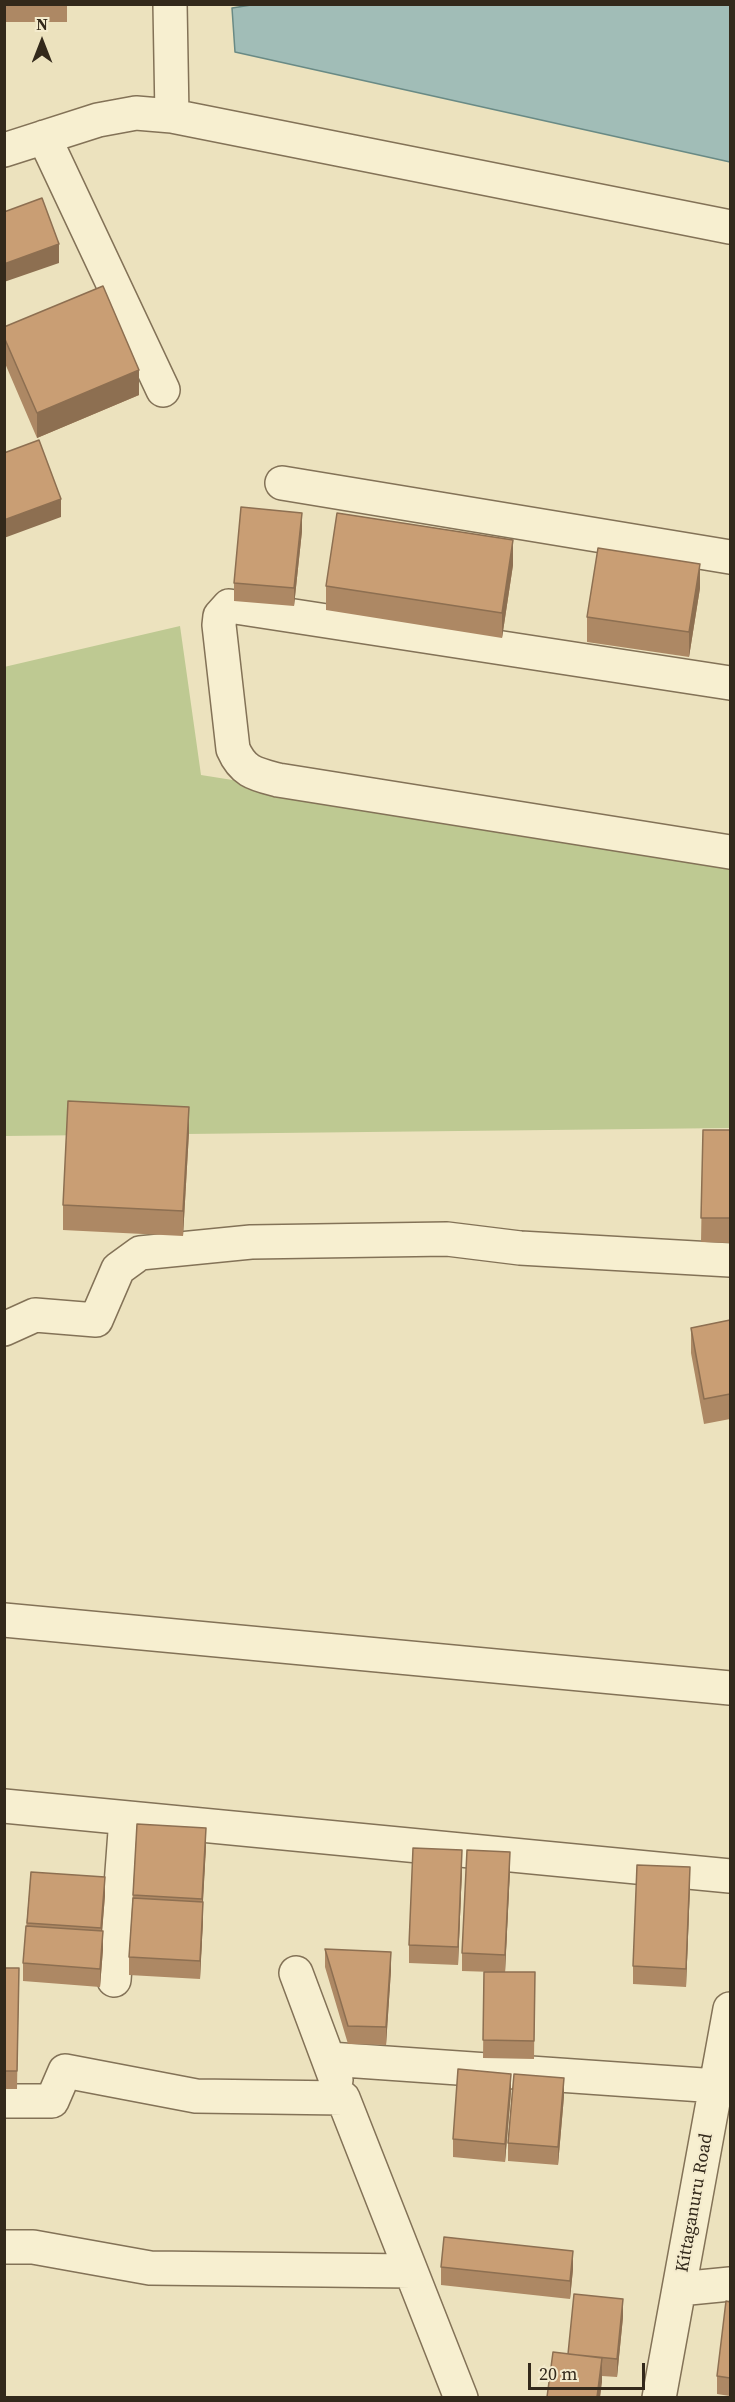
<!DOCTYPE html>
<style>
body{margin:0}
#map{position:relative;width:735px;height:2402px;overflow:hidden;background:#ece2be;font-family:"Source Serif 4",serif}
canvas{display:block}
.frame{position:absolute;inset:0;border:6px solid #33291b;pointer-events:none}
.north{position:absolute;left:12px;top:12px;width:60px;height:60px;-webkit-text-stroke:4px #f4ebcd;paint-order:stroke;rotate:0deg;font-size:16px;font-weight:700;line-height:24px;text-align:center;color:#33291b}
.north::after{content:'';display:block;margin:auto;width:21px;height:27px;background:#33291b;clip-path:polygon(50% 0,100% 100%,50% 72%,0 100%)}
.scale{position:absolute;left:528px;top:2363px;width:117px;height:27px;box-sizing:border-box;border:3px solid #33291b;border-top:0;padding-left:8px;font-size:18px;line-height:21px;white-space:nowrap;color:#33291b;-webkit-text-stroke:4px #f4ebcd;paint-order:stroke}
</style>
<div id="map">
<canvas width="735" height="2402"></canvas>
<div class="frame"></div>
<div class="north">N</div>
<div class="scale">20 m</div>
</div>
<script>
const g = document.querySelector('canvas').getContext('2d');
g.lineJoin = 'round';
function paint(path, color) {
  g.fillStyle = color;
  g.fill(path, 'evenodd');
}
function stroke(path, color, width, dash) {
  g.strokeStyle = color;
  g.lineWidth = width;
  g.lineCap = dash ? 'butt' : 'round';
  g.setLineDash(dash || []);
  g.stroke(path);
}
function drawText(font, color, halo, rows, align = 'center') {
  g.font = font + ' "Source Serif 4",serif';
  g.lineWidth = 4.5;
  g.setLineDash([]);
  g.textBaseline = 'middle';
  g.strokeStyle = halo;
  g.fillStyle = color;
  for (const [text, x, y, turn = 0] of rows) {
    g.save();
    g.translate(x, y);
    g.rotate((+turn || 0) * Math.PI / 180);
    g.textAlign = isNaN(turn) ? turn : align;
    if (halo) g.strokeText(text, 0, 0);
    g.fillText(text, 0, 0);
    g.restore();
  }
}
paint(new Path2D(`
 M180,626l21,149 529,84v269l-725,8 -1,-469z`), '#bec992');
const water = new Path2D(`
 M251,5h479v157l-495,-110 -3,-44z`);
paint(water, '#a1bdb7');
stroke(water, '#698a85', 1.5);
const minor = new Path2D(`
 M170,4l2,112 558,111
 M44,137l119,253
 M4,150l94,-30 38,-7 36,3
 M282,483l448,74
 M730,683l-501,-77 -9,10 -1,9 14,124c10,23 22,25 45,31l452,72
 M4,1329l31,-14 61,5 22,-51 22,-16 111,-11 196,-3 73,9 210,12
 M4,1620l726,68
 M4,1806l726,70
 M296,1973l40,107
 M114,1980l12,-162
 M329,2059l388,27
 M4,2101h48l13,-30 131,25 147,2 118,300
 M4,2247h29l117,21 261,3
 M679,2289l51,-5
 M659,2398l71,-389`);
stroke(minor, '#837257', 36);
stroke(minor, '#f7efd0', 33);
paint(new Path2D(`
 M4,4h63v18h-63z
 M4,327l135,68 -102,43 -33,-77z
 M302,531l-8,75 -60,-5v-18z
 M513,565l-11,73 -176,-28v-24z
 M700,588l-11,69 -102,-15v-25z
 M703,1130h27v113l-29,-1z
 M189,1132l-6,104 -120,-6v-25z
 M730,1320v99l-26,5 -13,-71v-25z
 M137,1824l69,22 -3,56v18l-3,59 -71,-4v-18z
 M462,1868l-4,97 -49,-2v-18z
 M510,1870l-5,102h30l-1,87 -51,-1 1,-86h9l-31,-1v-18z
 M31,1872l74,23 -3,36 1,18 -3,38 -77,-6v-18z
 M690,1885l-4,102 -53,-3v-18z
 M325,1949l66,21 -5,75 -38,-1 -23,-77z
 M4,1968h15l-2,121h-13z
 M511,2092l-6,70 -52,-5v-18z
 M564,2096l-6,69 -50,-4v-18z
 M441,2267l132,2 -3,30 -129,-14z
 M730,2302v94l-13,-2v-18z
 M623,2317l-6,60 -15,-1 -2,21h-53z`), '#ad8864');
paint(new Path2D(`
 M59,244v19l-55,19v-18z
 M139,370v25l-102,43v-25z
 M61,499v18l-57,21v-18z
 M302,513v18l-8,75v-18z
 M513,540v25l-11,73v-25z
 M700,564v24l-11,69v-25z
 M189,1107v25l-6,104v-25z
 M206,1828v18l-4,71v-18z
 M462,1850v18l-4,97v-18z
 M510,1852v18l-5,103v-18z
 M690,1867v18l-4,102v-18z
 M105,1877v18l-4,51v-18z
 M203,1902v18l-3,59v-18z
 M103,1931v18l-3,38v-18z
 M391,1952v18l-5,75v-18z
 M511,2074v18l-6,70v-18z
 M564,2078v18l-6,69v-18z
 M573,2251v18l-3,30v-18z
 M623,2299v18l-6,60v-18z
 M602,2358v24l-2,15h-3z`), '#8d6f51');
const building = new Path2D(`
 M42,198l17,46 -55,20v-52z
 M103,286l36,84 -102,43 -33,-76v-10z
 M39,440l22,59 -57,21v-67z
 M241,507l61,6 -8,75 -60,-5z
 M337,513l176,27 -11,73 -176,-27z
 M598,548l102,16 -11,68 -102,-15z
 M68,1101l121,6 -6,104 -120,-6z
 M703,1130h27v88h-29z
 M730,1320v74l-26,5 -13,-71z
 M137,1824l69,4 -4,71 -69,-4z
 M413,1848l49,2 -4,97 -49,-2z
 M467,1850l43,2 -5,103 -43,-2z
 M637,1865l53,2 -4,102 -53,-3z
 M31,1872l74,5 -4,51 -74,-5z
 M133,1898l70,4 -3,59 -71,-4z
 M26,1926l77,5 -3,38 -77,-6z
 M325,1949l66,3 -5,75 -38,-1z
 M4,1968h15l-2,103h-13z
 M484,1972h51l-1,69 -51,-1z
 M458,2069l53,5 -6,70 -52,-5z
 M514,2074l50,4 -6,69 -50,-4z
 M444,2237l129,14 -3,30 -129,-14z
 M574,2294l49,5 -6,60 -49,-5z
 M726,2301l4,1v76l-13,-2z
 M553,2352l49,6 -5,39h-50z`);
paint(building, '#c99e74');
stroke(building, '#8d6f51', 1.5);
drawText('18px', '#33291b', '#f4ebcd', [
 ["Kittaganuru Road",695,2203,-80]
]);
</script>
